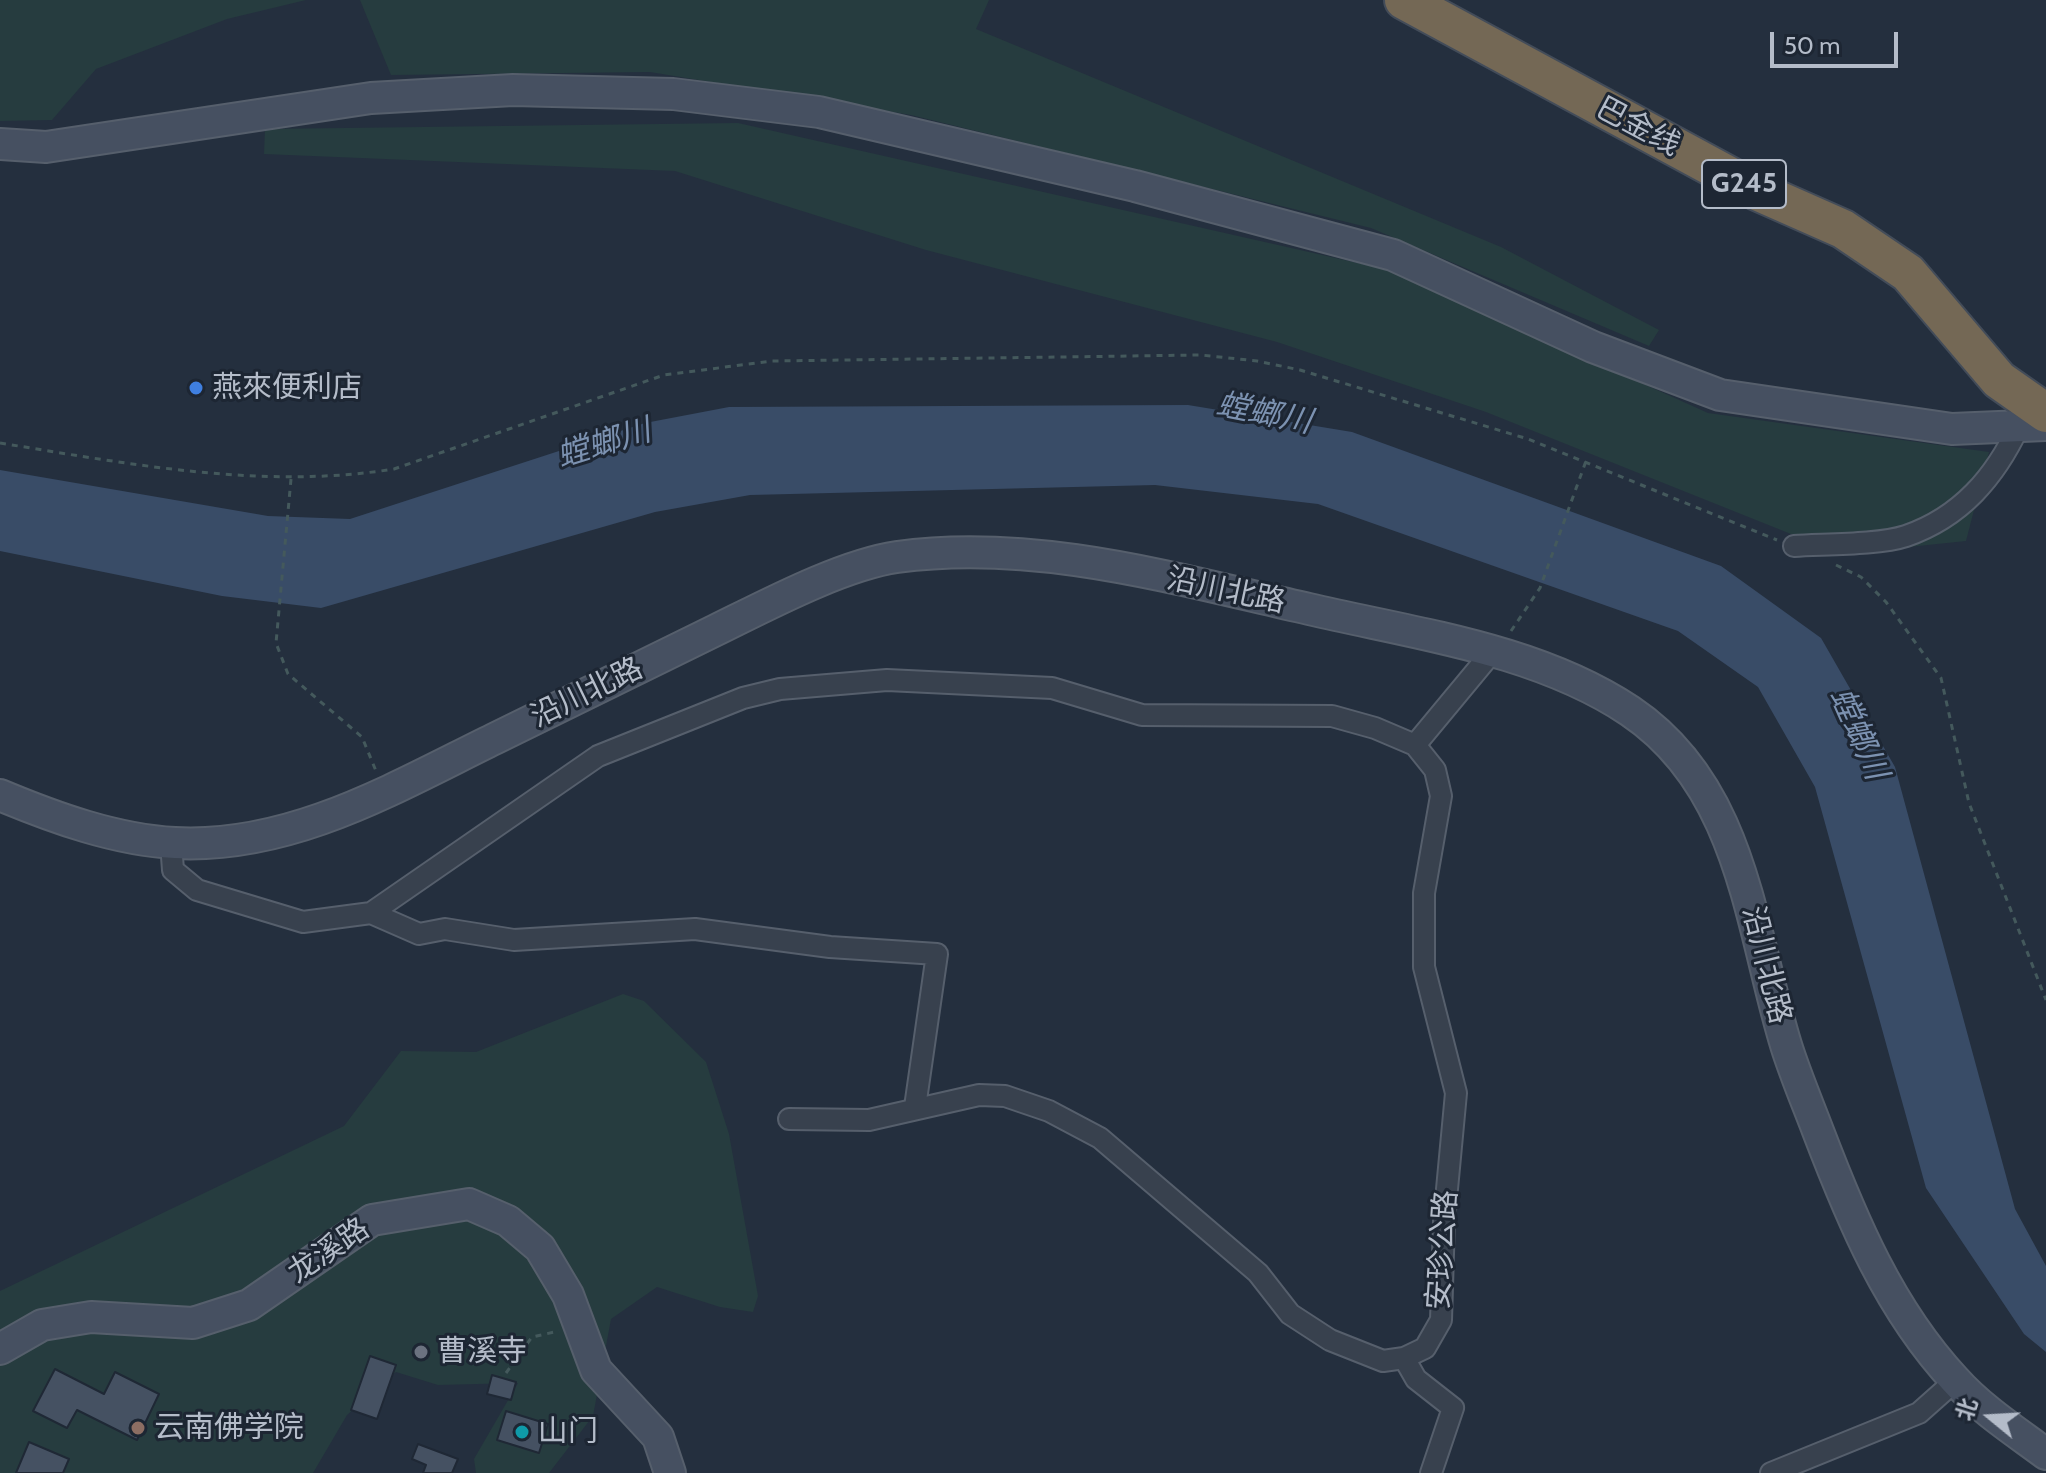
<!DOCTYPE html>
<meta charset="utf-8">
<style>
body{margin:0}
#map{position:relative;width:2046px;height:1473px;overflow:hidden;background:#242f3e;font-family:Cabin,"Noto Sans SC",sans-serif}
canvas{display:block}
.north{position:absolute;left:1950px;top:1377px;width:80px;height:80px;-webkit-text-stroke:6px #1d2633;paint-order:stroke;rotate:288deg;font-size:22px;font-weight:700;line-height:32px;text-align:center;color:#b4bcc9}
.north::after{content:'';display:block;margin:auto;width:28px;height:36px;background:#b4bcc9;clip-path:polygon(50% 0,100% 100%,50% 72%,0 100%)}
.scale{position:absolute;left:1770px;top:32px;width:128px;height:36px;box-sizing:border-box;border:4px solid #b4bcc9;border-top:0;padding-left:10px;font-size:24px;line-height:28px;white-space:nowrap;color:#b4bcc9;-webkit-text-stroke:6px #1d2633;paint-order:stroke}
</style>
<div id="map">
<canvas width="2046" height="1473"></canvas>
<div class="north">北</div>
<div class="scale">50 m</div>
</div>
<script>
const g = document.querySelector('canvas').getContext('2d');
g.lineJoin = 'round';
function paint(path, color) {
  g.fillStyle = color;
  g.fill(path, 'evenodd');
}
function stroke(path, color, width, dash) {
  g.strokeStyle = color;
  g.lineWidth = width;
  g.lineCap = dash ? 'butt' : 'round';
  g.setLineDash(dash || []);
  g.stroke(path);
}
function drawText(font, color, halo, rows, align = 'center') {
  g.font = font + ' Cabin,"Noto Sans SC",sans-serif';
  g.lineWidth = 6;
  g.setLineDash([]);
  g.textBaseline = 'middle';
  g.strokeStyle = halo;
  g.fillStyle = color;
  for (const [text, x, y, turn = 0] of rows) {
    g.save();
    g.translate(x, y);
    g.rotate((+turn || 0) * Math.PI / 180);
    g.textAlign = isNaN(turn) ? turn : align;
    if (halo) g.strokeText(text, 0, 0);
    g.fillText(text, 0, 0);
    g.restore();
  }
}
paint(new Path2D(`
 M0,0h306l-79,19 -131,50 -44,51 -52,1z
 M360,0h629l-13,29 525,218 158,83 -10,16 -278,-118 -460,-113 -261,-43 -259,3z
 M738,123l655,148 315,142 281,39 -23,89 -125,13 -355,-142 -209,-70 -351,-92 -251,-79 -411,-17 1,-25z
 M623,994l21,7 62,61 23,72 29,162 -5,16 -33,-5 -63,-20 -46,32 -18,97 -44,57h-73l-2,-14 44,-76 -80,2 -42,-13 -49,43 -34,58h-313v-182l344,-165 57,-75 75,1z`), '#263c3f');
paint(new Path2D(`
 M1188,405l164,27 369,134 100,72 74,129 120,442 31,57v86l-22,-18 -98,-146 -111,-401 -57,-100 -80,-56 -360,-127 -163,-19 -405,10 -95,17 -334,96 -99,-12 -222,-45v-81l268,46 82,3 295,-96 84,-16z`), '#394c67');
const building = new Path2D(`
 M370,1356l26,9 -19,54 -26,-9z
 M55,1369l49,25 11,-22 44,22 -22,46 -60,-30 -10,18 -34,-17z
 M492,1375l24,7 -5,18 -24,-6z
 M506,1411l42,13 -9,29 -42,-13z
 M29,1442l40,17 -6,14h-47z
 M418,1444l40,15 -6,14h-29l3,-8 -14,-6z`);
paint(building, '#455162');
stroke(building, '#1f2835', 2);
const street = new Path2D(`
 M1794,546c30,-2 85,-1 112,-10 55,-19 89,-59 113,-110
 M171,843l2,27 24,20 106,32 68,-9 227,-157 145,-58 37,-9 107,-9 165,8 90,27 190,1 43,12 40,17
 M371,913l48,21 26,-5 69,11 181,-11 135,18 107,7 -22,153
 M789,1119l80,1 110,-25 26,1 44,15 51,27 158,135 32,41 40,26 53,21 21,-3 21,-10 16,-28 3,-99 12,-128 -32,-126v-74l17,-97 -6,-26 -20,-25 78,-94
 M1404,1358l12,21 37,29 -22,65
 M1771,1473l148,-60 36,-32`);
const secondary = new Path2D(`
 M0,144l46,3 325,-49 142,-8 160,4 146,18 316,74 258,69 200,92 127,48 232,34 94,-4
 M0,795c55,23 116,45 175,48 116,6 219,-55 319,-104 74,-36 148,-73 222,-109 51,-25 126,-65 181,-73 138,-19 278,22 412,52 107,25 228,40 321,102 113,76 120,216 156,334 9,29 21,57 32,86 34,89 71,178 137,249 26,29 60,51 91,74
 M0,1349l42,-24 49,-8 102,6 56,-18 123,-85 97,-16 39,17 32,27 28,47 28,75 62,67 12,36`);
const highway = new Path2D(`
 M1404,0l353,191 86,38 65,44 91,107 47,33`);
stroke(street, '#565f6c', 24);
stroke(secondary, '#565f6c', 34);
stroke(highway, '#434c59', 42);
stroke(new Path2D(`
 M0,443c130,21 263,47 394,26l270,-94 108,-14 429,-6 56,6 43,9 228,69 249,101
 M291,479l-15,164 12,31 74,63 14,34
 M1836,565l25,12 25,25 55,76 28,125 77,197
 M1511,631l29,-43 46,-127
 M506,1373l26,-36 27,-6`), '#44595c', 3, [6, 6]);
stroke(street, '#38414e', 20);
stroke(secondary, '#465061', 30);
stroke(highway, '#746855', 38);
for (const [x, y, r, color] of [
 [196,388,8,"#3f7fe0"],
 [421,1352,8,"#6b7280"],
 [138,1428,8,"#8d6e63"],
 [522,1432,8,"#0f9aa8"]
]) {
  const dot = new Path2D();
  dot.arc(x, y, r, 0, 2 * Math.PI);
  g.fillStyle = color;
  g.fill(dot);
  stroke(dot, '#1d2633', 3);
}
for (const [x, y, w] of [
 [1744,184,84]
]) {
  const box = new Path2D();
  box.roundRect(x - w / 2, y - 24, w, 48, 6);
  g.fillStyle = '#1d2633';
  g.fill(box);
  stroke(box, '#b4bcc9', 2);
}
drawText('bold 28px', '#b4bcc9', null, [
 ["G245",1744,184]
]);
drawText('30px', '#b4bcc9', '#1d2633', [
 ["巴金线",1638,127,28],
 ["沿川北路",1226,591,12],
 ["沿川北路",587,693,-26],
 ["沿川北路",1766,965,76],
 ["安珍公路",1443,1250,-86],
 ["龙溪路",329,1251,-34]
]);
drawText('30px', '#b4bcc9', '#1d2633', [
 ["燕來便利店",212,388],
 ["曹溪寺",437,1352],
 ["云南佛学院",154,1428],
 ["山门",538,1432]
], 'left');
drawText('italic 32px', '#7c92b1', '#1d2633', [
 ["螳螂川",1264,414,11],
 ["螳螂川",604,444,-17],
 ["螳螂川",1858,734,66]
]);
</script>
